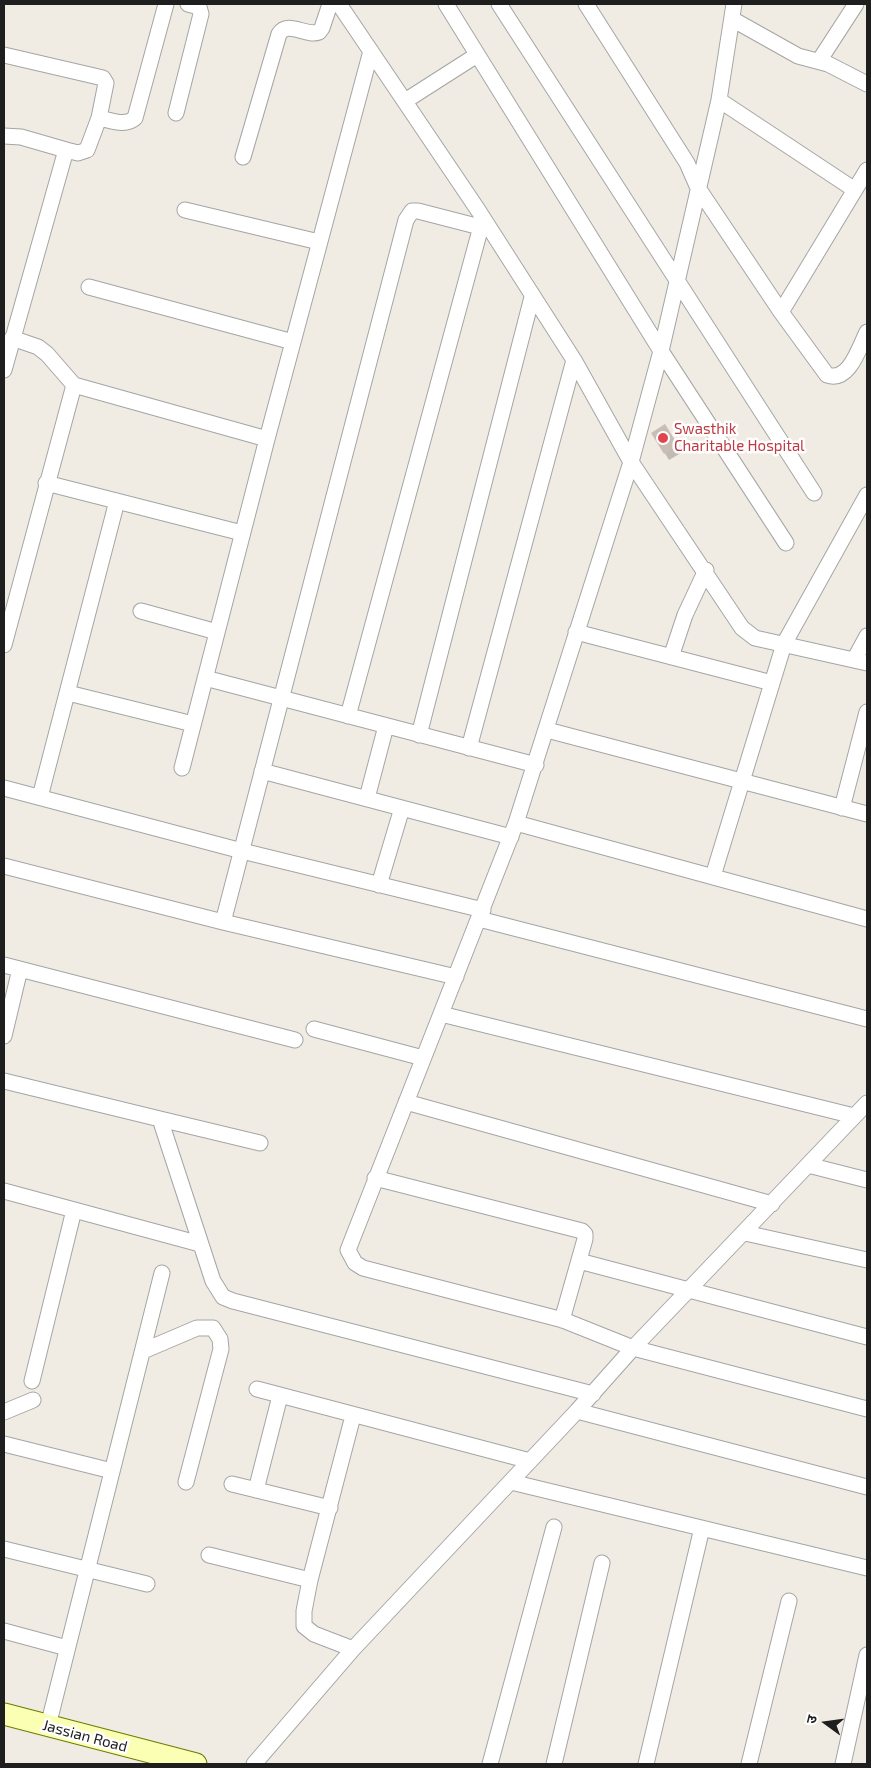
<!DOCTYPE html>
<meta charset="utf-8">
<style>
body{margin:0}
#map{position:relative;width:871px;height:1768px;overflow:hidden;background:#f0ece3;font-family:"Exo 2","Noto Sans Devanagari",sans-serif}
canvas{display:block}
.frame{position:absolute;inset:0;border:5px solid #1e1e1e;pointer-events:none}
.north{position:absolute;left:801px;top:1698px;width:50px;height:50px;-webkit-text-stroke:4px #fff;paint-order:stroke;rotate:284deg;font-size:14px;font-weight:700;line-height:20px;text-align:center;color:#1e1e1e}
.north::after{content:'';display:block;margin:auto;width:18px;height:22px;background:#1e1e1e;clip-path:polygon(50% 0,100% 100%,50% 72%,0 100%)}
</style>
<div id="map">
<canvas width="871" height="1768"></canvas>
<div class="frame"></div>
<div class="north">उ</div>
</div>
<script>
const g = document.querySelector('canvas').getContext('2d');
g.lineJoin = 'round';
function paint(path, color) {
  g.fillStyle = color;
  g.fill(path, 'evenodd');
}
function stroke(path, color, width, dash) {
  g.strokeStyle = color;
  g.lineWidth = width;
  g.lineCap = dash ? 'butt' : 'round';
  g.setLineDash(dash || []);
  g.stroke(path);
}
function drawText(font, color, halo, rows, align = 'center') {
  g.font = font + ' "Exo 2",sans-serif';
  g.lineWidth = 5;
  g.setLineDash([]);
  g.textBaseline = 'middle';
  g.strokeStyle = halo;
  g.fillStyle = color;
  for (const [text, x, y, turn = 0] of rows) {
    g.save();
    g.translate(x, y);
    g.rotate((+turn || 0) * Math.PI / 180);
    g.textAlign = isNaN(turn) ? turn : align;
    if (halo) g.strokeText(text, 0, 0);
    g.fillText(text, 0, 0);
    g.restore();
  }
}
paint(new Path2D(`
 M665,426l16,27 -12,7 -16,-26z`), '#0003');
paint(new Path2D(`
 M665,424l13,21 -14,9 -13,-21z`), '#c8beb6');
const street = new Path2D(`
 M339,4l139,206 96,150 57,102 111,166 13,10 112,25
 M446,4l215,347 125,192
 M499,4l315,489
 M586,4l101,159 11,25 83,124 46,63c22,8 32,-27 40,-43
 M734,4l-15,96 -58,251 -30,111 -115,361 -168,427 7,13 8,5 200,52 70,28 234,61
 M732,19l66,37 30,8 39,20
 M4,55l99,23 3,5 -7,35
 M819,61l37,-57
 M719,100l136,90
 M405,101l72,-46
 M176,113l25,-99 -2,-7 -11,-3
 M4,136l17,1 45,13 -62,220
 M66,150l12,3 9,-3 12,-32c12,2 26,9 36,0l31,-114
 M243,157l36,-123c9,-14 27,3 40,-2l3,-4 8,-24
 M185,210l134,32
 M89,287l204,55
 M781,312l86,-142
 M74,385l193,54
 M46,483l196,50
 M141,611l76,21
 M576,632l196,51
 M4,645l70,-260 -27,-31 -9,-7 -26,-9
 M671,657l14,-42 21,-45
 M854,660l13,-24
 M205,678l331,87
 M68,693l125,31
 M348,716l135,-497
 M547,730l320,84
 M419,735l113,-438
 M469,748l105,-388
 M182,768l85,-329 104,-388
 M262,771l249,66
 M4,788l238,63 241,59
 M40,797l77,-296
 M367,798l19,-72
 M842,808l25,-96
 M516,823l351,96
 M4,866l219,56 233,55
 M713,876l71,-232 83,-149
 M379,885l23,-77
 M479,919l388,100
 M223,922l183,-702 6,-9h6l62,16
 M4,965l291,75
 M441,1014l413,102
 M314,1029l109,29
 M4,1036l16,-67
 M4,1081l156,38 53,162 10,16 10,4 360,93
 M406,1102l366,102
 M160,1119l100,24
 M808,1165l59,15
 M375,1178l207,53 3,3v5l-23,81
 M4,1191l196,53
 M745,1233l122,27
 M579,1261l288,76
 M143,1351l54,-23h16l7,11 1,10 -35,133
 M32,1381l42,-171
 M257,1389l273,72
 M577,1411l290,76
 M4,1412l29,-12
 M353,1416l-43,164 -6,31v15l10,8 39,15
 M4,1444l108,27
 M511,1482l356,86
 M232,1484l98,24
 M256,1490l24,-94
 M4,1549l143,35
 M209,1555l101,25
 M4,1631l63,17
 M48,1726l114,-453
 M254,1764l99,-115 224,-238 56,-63 234,-245
 M490,1764l64,-237
 M554,1764l48,-201
 M646,1764l56,-236
 M749,1764l40,-163
 M843,1764l24,-109`);
const secondary = new Path2D(`
 M4,1714l192,50`);
stroke(street, '#a5a5a5', 17);
stroke(secondary, '#6b7b00', 23);
stroke(street, '#fff', 15);
stroke(secondary, '#faffb3', 21);
for (const [x, y, r, color] of [
 [663,438,6,"#e0444e"]
]) {
  const dot = new Path2D();
  dot.arc(x, y, r, 0, 2 * Math.PI);
  g.fillStyle = color;
  g.fill(dot);
  stroke(dot, '#fff', 2);
}
drawText('15px', '#be3a42', '#fff', [
 ["Swasthik",674,429],
 ["Charitable Hospital",674,446]
], 'left');
drawText('15px', '#1e1e1e', '#fff', [
 ["Jassian Road",85,1736,15]
]);
</script>
